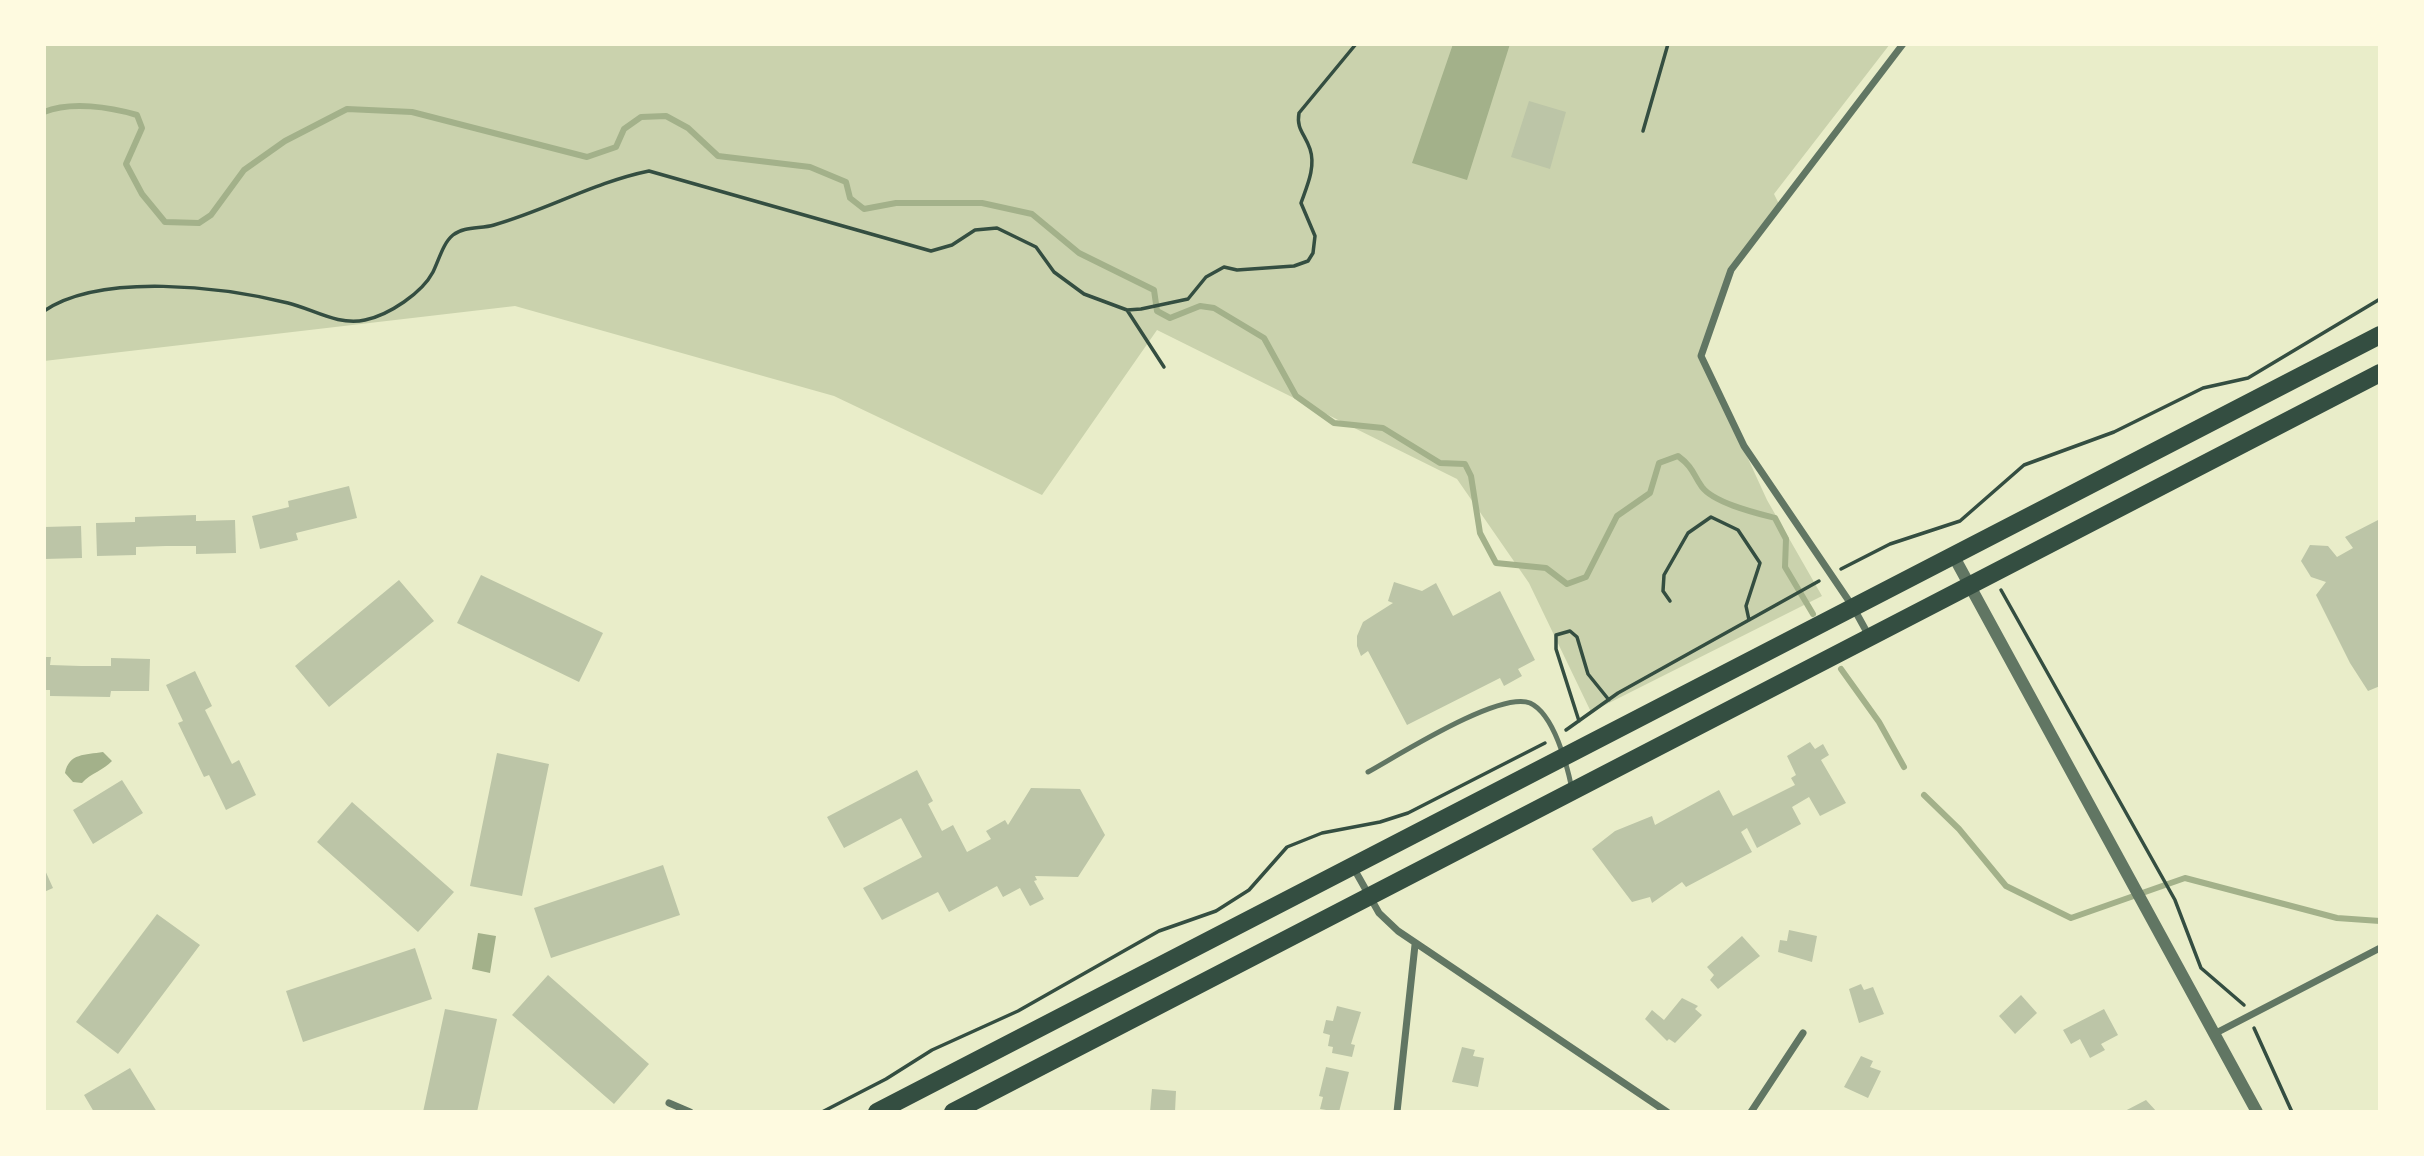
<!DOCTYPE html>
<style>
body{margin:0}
#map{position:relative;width:2424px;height:1156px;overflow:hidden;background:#e9edc9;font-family:"Fira Sans",sans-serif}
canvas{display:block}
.frame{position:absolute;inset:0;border:46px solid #fefae0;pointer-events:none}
</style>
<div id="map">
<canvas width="2424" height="1156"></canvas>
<div class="frame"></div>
</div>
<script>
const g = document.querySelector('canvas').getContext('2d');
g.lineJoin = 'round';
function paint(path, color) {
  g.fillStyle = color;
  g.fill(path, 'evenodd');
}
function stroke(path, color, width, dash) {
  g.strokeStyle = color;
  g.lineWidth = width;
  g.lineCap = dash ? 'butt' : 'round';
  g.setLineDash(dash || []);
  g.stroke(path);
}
paint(new Path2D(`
 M44,44h1846l-116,150 6,12 -49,64 -30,86 66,144 55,96 -231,116 -62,-129 -72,-104 -300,-149 -115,165 -208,-99 -319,-90 -471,55z`), '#cad2ad');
paint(new Path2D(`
 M1453,44h57l-43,136 -55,-17z
 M103,752l9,9c-8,9 -21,12 -30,22l-9,-1 -8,-9c4,-20 20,-18 38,-21z
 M478,933l18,3 -6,37 -18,-4z`), '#a3b18a');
stroke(new Path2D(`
 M44,112c27,-11 66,-5 93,3l5,13 -16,36 16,30 23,28 34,1 12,-8 33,-45 41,-29 62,-32 65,3 175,45 29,-10 8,-18 17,-12 25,-1 22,12 30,28 92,11 36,15 4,16 14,11 32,-6h86l50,11 47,39 75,37 3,21 13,7 30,-12 14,2 50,30 32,58 38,27 49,5 57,35 25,1 6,12 9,57 16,30 50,5 21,16 19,-7 31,-61 33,-23 9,-30 19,-7c16,12 14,17 24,31 12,16 54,26 73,31l11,21 -1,28 28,47
 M1841,669l38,53 25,45
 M1924,795l35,34 47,57 65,32 114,-40 152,40 43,3`), '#a3b18a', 6);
paint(new Path2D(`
 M1529,101l37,11 -16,57 -39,-12z
 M349,486l8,32 -61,15 2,7 -38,9 -8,-33 37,-9 -1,-6z
 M196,515v6l39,-1 1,33 -40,1v-8h-30l-30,1v8l-39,1 -1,-33 39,-1v-5z
 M2380,519v167l-12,5 -18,-28 -34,-68 10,-13 -15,-5 -10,-16 9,-16 18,1 9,11 16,-9 -8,-11z
 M81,526l1,32 -38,1v-32z
 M481,575l122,58 -24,49 -122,-59z
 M399,580l35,41 -105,86 -34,-41z
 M1394,582l28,9 14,-8 17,33 47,-25 35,69 -17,9 4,7 -18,10 -4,-8 -93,47 -39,-74 -7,5 -4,-10v-10l6,-14 30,-19 -5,-2z
 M44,657h7l-1,8 31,1h30v-8l39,1 -1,32h-38l-1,6 -60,-1v-6h-6z
 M195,671l17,35 -7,4 27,54 7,-4 17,35 -30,15 -17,-35 -5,2 -26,-54 5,-2 -17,-36z
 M1810,742l5,7 8,-5 6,11 -8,5 25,43 -26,13 -11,-19 -17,10 9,17 -44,24 -10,-20 -6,4 11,20 -66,35 -4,-5 -30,21 -2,-6 -18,5 -40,-53 23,-18 37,-15 3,9 64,-35 14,26 62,-31 -4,-7 5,-3 -9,-19z
 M497,753l52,11 -27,132 -52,-10z
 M917,770l16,31 -5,3 14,27 11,-6 14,27 24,-13 -5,-8 19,-11 3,5 23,-37 49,1 25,46 -27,42 -43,-1 2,4 -3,1 10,18 -14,7 -10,-18 -17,9 -6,-11 -48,26 -11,-20 -56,28 -19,-32 59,-31 -21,-39 -57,30 -17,-31z
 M122,780l21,33 -50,31 -20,-34z
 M352,802l102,90 -36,40 -101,-90z
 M663,865l17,50 -129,43 -17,-50z
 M44,868l9,20 -9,4z
 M157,914l43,31 -82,109 -42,-32z
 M1789,930l28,6 -5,26 -34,-10 2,-12 7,1z
 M1742,936l18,20 -42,33 -8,-9 4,-5 -7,-8z
 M415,948l17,51 -129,43 -17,-51z
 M548,975l101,89 -35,40 -102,-89z
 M1861,984l3,6 9,-3 11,27 -25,9 -10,-34z
 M2021,995l16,18 -22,21 -16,-18z
 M1682,998l16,8 -3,3 7,6 -27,28 -6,-4 -2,2 -22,-22 7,-9 12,10z
 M1337,1006l24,6 -10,32 4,1 -3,12 -20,-4 1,-6 -5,-1 2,-11 -7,-2 3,-13 7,1z
 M445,1009l52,10 -20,93h-54z
 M2104,1009l14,26 -17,9 4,6 -15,8 -10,-19 -9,5 -8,-14z
 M1462,1047l13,3 -2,6 11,2 -6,29 -26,-5z
 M1861,1056l12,5 -3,6 11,4 -13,27 -24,-11z
 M1326,1067l23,5 -10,40 -19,-3 3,-12 -4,-1z
 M130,1068l27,44h-63l-10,-17z
 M1152,1089l24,2 -1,21h-25z
 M2146,1100l11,12h-34z`), '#bcc5a7');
stroke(new Path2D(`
 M1643,131l25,-87
 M1127,310l37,57
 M44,311c58,-39 179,-24 244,-8 25,6 50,23 77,17 24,-5 57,-27 68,-48 6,-12 10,-29 20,-37 11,-9 28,-6 41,-10 53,-15 101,-43 155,-54l282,80 21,-6 23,-15 22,-2 39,19 18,25 30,22 43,16 14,-1 47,-10 18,-22 18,-10 13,3 57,-4 14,-5 5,-8 2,-17 -14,-33c6,-17 15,-36 9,-54 -5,-15 -14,-20 -11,-36l57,-69
 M1841,569l49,-25 70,-23 64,-56 90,-33 89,-44 45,-10 132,-79
 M2001,590l174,310 26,68 43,37
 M1670,601l-7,-10 1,-16 24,-42 23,-16 27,13 22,33 -14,43 3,14
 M1579,721l-23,-72v-14l14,-4 7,6 11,37 21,26
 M1566,730l52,-37 201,-112
 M2254,1028l38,84
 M822,1112l64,-33 46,-29 86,-39 141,-80 57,-20 33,-21 38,-43 35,-14 58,-11 28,-9 137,-70`), '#344e41', 3.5);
stroke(new Path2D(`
 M1368,772c31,-17 131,-81 162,-69 24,11 37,62 42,86`), '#617663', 5);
stroke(new Path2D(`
 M1869,636l-16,-29 -109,-161 -43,-90 30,-86 172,-226
 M1353,867l26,46 19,18 269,181
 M2216,1033l164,-85
 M669,1103l21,9
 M1397,1112l18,-167
 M1751,1112l52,-79`), '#617663', 7);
stroke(new Path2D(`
 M1953,555l304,557`), '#617663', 12);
stroke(new Path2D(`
 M877,1112l1503,-777
 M953,1112l1427,-739`), '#344e41', 18);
</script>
